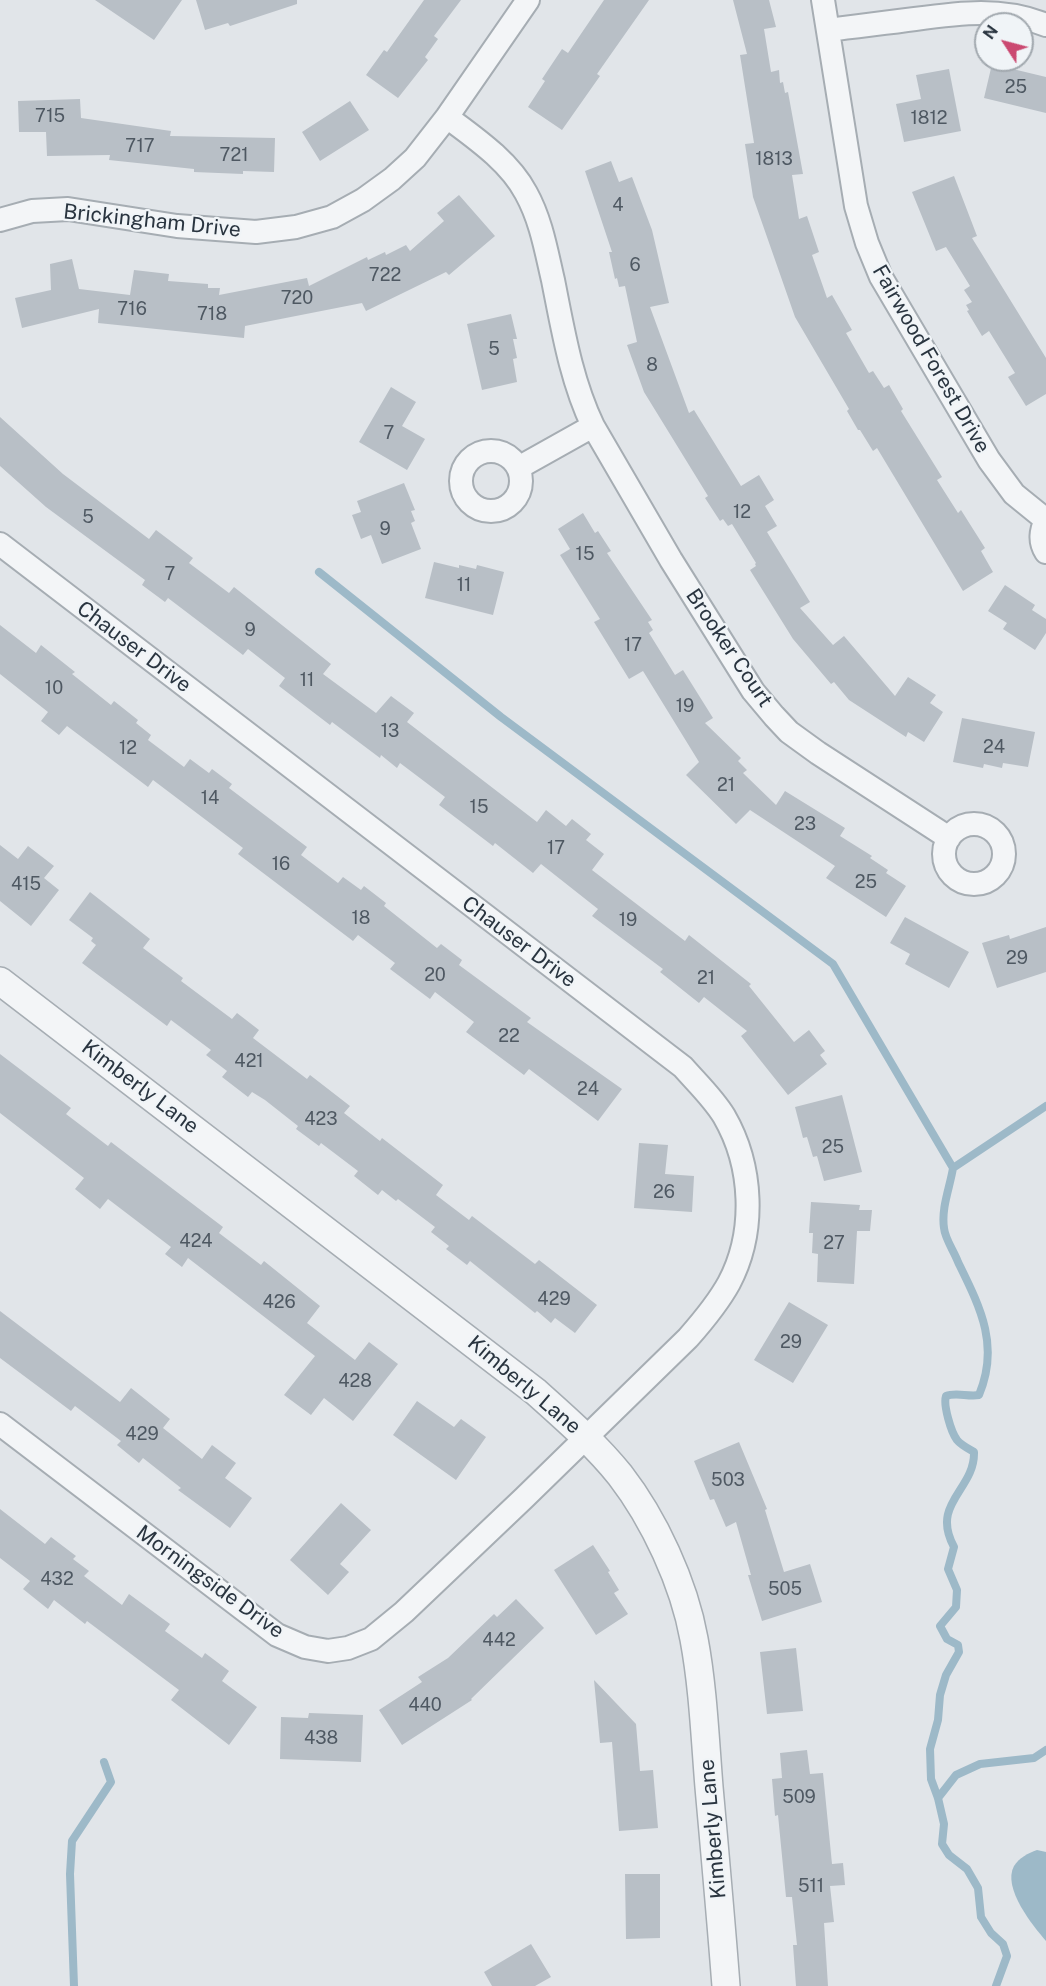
<!DOCTYPE html>
<style>
body{margin:0}
#map{position:relative;width:1046px;height:1986px;overflow:hidden;background:#e1e5e9;font-family:"Public Sans",sans-serif}
canvas{display:block}
.north{position:absolute;left:974px;top:12px;width:60px;height:60px;box-sizing:border-box;background:#f0f4f7;border:2px solid #a1a8ae;border-radius:50%;rotate:306deg;font-size:16px;font-weight:700;line-height:24px;text-align:center;color:#2a3540}
.north::after{content:'';display:block;margin:auto;width:21px;height:27px;background:#cb4971;clip-path:polygon(50% 0,100% 100%,50% 72%,0 100%)}
</style>
<div id="map">
<canvas width="1046" height="1986"></canvas>
<div class="north">N</div>
</div>
<script>
const g = document.querySelector('canvas').getContext('2d');
g.lineJoin = 'round';
function paint(path, color) {
  g.fillStyle = color;
  g.fill(path, 'evenodd');
}
function stroke(path, color, width, dash) {
  g.strokeStyle = color;
  g.lineWidth = width;
  g.lineCap = dash ? 'butt' : 'round';
  g.setLineDash(dash || []);
  g.stroke(path);
}
function drawText(font, color, halo, rows, align = 'center') {
  g.font = font + ' "Public Sans",sans-serif';
  g.lineWidth = 4.5;
  g.setLineDash([]);
  g.textBaseline = 'middle';
  g.strokeStyle = halo;
  g.fillStyle = color;
  for (const [text, x, y, turn = 0] of rows) {
    g.save();
    g.translate(x, y);
    g.rotate((+turn || 0) * Math.PI / 180);
    g.textAlign = isNaN(turn) ? turn : align;
    if (halo) g.strokeText(text, 0, 0);
    g.fillText(text, 0, 0);
    g.restore();
  }
}
paint(new Path2D(`
 M1037,1850l9,2v89c-13,-15 -44,-53 -32,-75 5,-8 14,-13 23,-16z`), '#9db9c8');
stroke(new Path2D(`
 M319,572l182,145 332,247 120,204c-3,19 -12,40 -9,60 1,11 10,23 14,34 22,45 42,83 21,133 -11,2 -23,-3 -33,1 -3,9 5,36 11,44 4,5 12,9 17,12 1,38 -44,51 -20,95l-6,22 9,21 -1,17 -16,19 7,13 11,6 1,7 -13,23 -6,20 -2,25 -8,29 1,30 7,19 6,26 -2,20 7,11 18,14 11,19 3,29 10,16 12,11 4,12 -11,30
 M953,1168l93,-62
 M938,1798l18,-23 24,-11 54,-6 12,-8
 M74,1986l-4,-112 2,-33 39,-59 -7,-20`), '#9db9c8', 8);
paint(new Path2D(`
 M95,0h87l-28,40z
 M196,0h101v4l-67,22 -2,-3 -23,7z
 M424,0h37l-27,36 4,3 -13,18 3,3 -30,38 -32,-23 18,-25 3,2z
 M604,0h45l-52,74 3,2 -38,54 -34,-23 17,-26 -3,-2 20,-30 6,4z
 M733,0h36l7,27 -12,2 7,43 8,-2 1,13 3,-1 2,11 3,-1 15,82 -11,1 7,44 8,-3 12,36 -7,3 15,43 5,-3 20,35 -6,3 23,40 4,-2 11,17 5,-3 14,24 -2,2 41,66 -5,3 21,33 3,-3 24,38 -4,3 12,21 -30,19 -86,-143 -4,3 -13,-21h-2l-11,-19 2,-2 -54,-92 -42,-120 -8,-53 9,-1 -14,-88 7,-1z
 M992,64l54,13v36l-62,-15z
 M949,69l12,62 -57,11 -8,-38 25,-5 -5,-24z
 M80,99l1,19 90,13 -1,5 105,2 -1,34 -31,-1v3l-49,-2v-3l-85,-9 1,-5 -63,1 -1,-24h-27l-1,-31z
 M350,101l19,29 -49,31 -18,-29z
 M611,161l8,21 13,-5 20,53 17,73 -19,4 39,106 5,-3 47,76 18,-11 15,25 -9,6 12,20 -10,6 43,70 -10,6 33,37 11,-9 51,60 13,-19 28,18 -6,8 13,9 -19,30 -16,-10 -2,5 -57,-37 -15,-18 -3,2 -38,-45 -43,-69 6,-4 -1,-2 1,-1 -24,-39 -4,2 -5,-7 -3,2 -15,-23 3,-2 -64,-104 -17,-47 10,-3 -12,-56 -6,1 -2,-9 -2,1 -6,-27h3l-27,-81z
 M954,176l23,60 -5,2 74,120v36l-20,12 -18,-29 7,-4 -26,-42 -7,5 -15,-25 2,-1 -3,-5 6,-3 -8,-12 6,-4 -24,-39 -10,4 -24,-59z
 M459,195l36,41 -46,39 -3,-3 -80,39 -4,-8 -117,23 -1,12 -146,-15 1,-14 -77,19 -7,-30 36,-8 -1,-26 22,-5 7,30 51,6 4,-25 35,4 -1,7 40,3v4h12l-1,7 88,-17 2,8 58,-29 1,3 17,-8 1,3 20,-10 4,6 34,-30 -7,-8z
 M511,314l6,25h-4l4,19 -4,1 4,23 -35,8 -15,-66z
 M391,387l25,15 -14,24 23,13 -18,31 -48,-28z
 M0,417l63,57 86,65 7,-9 37,28 -4,5 40,30 5,-6 97,77 -8,10 53,39 15,-17 23,17 -7,9 130,100 9,-12 20,16 6,-7 19,15 -5,6 18,14 -12,16 93,71 4,-6 62,49 -2,2 45,56 15,-12 16,21 -5,4 7,9 -39,31 -47,-59 6,-5 -43,-34 -5,6 -39,-31 3,-3 -71,-53 6,-7 -57,-45 -8,9 -38,-30 -2,3 -54,-41 6,-8 -45,-34 -3,5 -16,-13 -1,3 -48,-36 -2,3 -51,-39 6,-8 -37,-29 -5,6 -75,-57 -3,4 -23,-17 3,-5 -99,-73 -46,-41z
 M404,483l11,27 -4,1 4,10 -4,2 10,26 -39,15 -11,-29 -10,4 -9,-24 9,-3 -4,-11z
 M583,513l12,20 3,-2 13,20 -4,2 45,67 -4,2 5,8 -4,3 26,42 8,-5 30,48 -8,5 36,35 -3,3 9,9 -4,3 33,32 9,-14 60,37 -5,8 32,20 -2,2 18,12 -2,3 20,13 -20,31 -60,-39 9,-12 -85,-56 -14,14 -50,-49 13,-13 -56,-91 -14,8 -35,-57 6,-3 -40,-64 10,-6 -12,-20z
 M434,562l25,6v-3l17,4 1,-4 27,7 -11,43 -68,-17z
 M1005,585l30,20 -3,5 14,9v14l-11,17 -32,-21 4,-6 -19,-12z
 M0,625l36,28 5,-8 34,27 -3,2 39,31 3,-4 24,19 -2,3 15,12 -3,5 36,27 6,-8 19,14 3,-4 20,15 -3,4 78,59 -6,8 37,28 5,-6 18,13 3,-4 22,17 -2,3 53,42 4,-4 21,16 -3,5 72,53 -4,4 95,67 -24,32 -69,-52 -5,6 -58,-43 8,-10 -39,-30 -5,7 -40,-30 5,-6 -37,-28 -5,6 -37,-28 -78,-59 5,-6 -90,-68 -5,7 -81,-61 -8,9 -18,-14 7,-9 -48,-38z
 M962,718l73,14 -7,35 -25,-4 -1,5 -18,-4 -1,4 -30,-6z
 M0,845l18,14 10,-13 26,20 -10,12 15,12 -28,36 -31,-25z
 M90,892l60,47 -7,9 40,30 -2,3 51,38 5,-6 22,17 -6,8 54,41 3,-4 40,31 -6,7 36,28 2,-3 61,47 -7,10 33,25 3,-4 63,48 4,-4 58,45 -22,28 -20,-15 -4,5 -14,-12 -2,2 -65,-52 -3,4 -21,-16 3,-3 -18,-14 4,-5 -37,-28 -2,2 -14,-11 -4,5 -24,-19 4,-5 -37,-28 -2,3 -23,-17 2,-3 -33,-26 -13,-8 -4,5 -26,-20 5,-6 -21,-16 5,-5 -40,-30 -4,6 -85,-63 14,-18 -5,-4 2,-3 -24,-18z
 M905,917l64,35 -20,36 -44,-24 5,-10 -20,-11z
 M1046,927v45l-49,16 -15,-45 27,-8 1,4z
 M0,1054l71,54 -5,6 42,32 3,-4 112,85 -4,6 42,32 3,-4 56,45 -13,17 48,37 14,-18 29,22 -45,57 -29,-23 -13,17 -27,-20 31,-39 -127,-98 -6,9 -17,-13 6,-7 -63,-48 -8,10 -25,-20 9,-11 -84,-65z
 M842,1095l20,77 -38,9 -7,-25 -4,1 -6,-20 -4,1 -8,-31z
 M639,1143l29,2 -3,29 29,2 -2,36 -58,-4z
 M811,1202l49,3 -1,5h13l-2,21h-13l-3,53 -37,-2 1,-28 -6,-1 1,-20h-4z
 M789,1302l39,23 -35,58 -39,-23z
 M0,1311l120,91 11,-14 39,31 -7,9 39,31 10,-14 24,18 -11,15 27,20 -22,30 -52,-38 3,-2 -38,-30 -4,5 -22,-18 4,-4 -46,-35 -4,5 -71,-53z
 M417,1401l37,26 7,-8 25,18 -30,43 -63,-45z
 M739,1442l28,67 -2,1 19,62 26,-8 12,38 -60,19 -14,-46h3l-15,-53 -10,5 -12,-28 -4,1 -16,-39z
 M341,1503l30,27 -31,34 9,8 -21,23 -38,-35z
 M0,1509l45,35 6,-7 25,19 -3,3 16,12 -5,5 38,29 7,-11 41,30 -5,7 37,27 3,-5 24,18 -7,10 35,26 -28,38 -58,-45 8,-10 -92,-69 -2,3 -31,-24 -6,9 -25,-20 7,-8 -30,-23z
 M593,1545l17,26 -2,1 11,18 -5,3 14,21 -32,21 -42,-65z
 M516,1599l28,29 -73,71 1,1 -70,45 -23,-35 43,-28 -4,-5 30,-19 46,-44 3,3z
 M796,1648l7,63 -36,3 -7,-62z
 M594,1680l42,44 4,47 13,-1 5,58 -39,3 -7,-89 -12,1z
 M309,1713l54,2 -2,47 -81,-3 1,-42 27,1z
 M807,1750l3,24 13,-1 9,91 11,-1 2,22 -15,1 4,36 -10,1 4,63h-32l-3,-41h4l-5,-48h-6l-8,-82 -3,1 -3,-37 10,-1 -2,-25z
 M625,1874h35v64l-34,1z
 M531,1944l20,33 -16,9h-43l-8,-14z`), '#b8bfc6');
const minor = new Path2D(`
 M823,0l33,206 11,37 14,34 108,183 25,34 32,26
 M828,30c29,-4 58,-7 87,-11 44,-6 88,-12 131,6
 M447,117c28,21 62,44 79,76 15,27 20,57 27,87 10,50 18,100 40,146l78,134 82,131 21,25 15,16 29,21 131,85
 M0,220l32,-9 36,-2 109,17 79,6 40,-5 36,-10 31,-17 29,-21 23,-21 32,-41 81,-117
 M461 481a30 30 0 1 1 60 0a30 30 0 1 1-60 0Z
 M518,468l75,-42
 M1046,519c-5,12 -7,22 0,33
 M0,544l683,523c14,16 30,31 41,49 29,50 32,116 5,167 -11,20 -26,38 -41,55l-164,160 -120,114 -33,27 -23,9 -20,3 -23,-4 -28,-12 -277,-211
 M944 854a30 30 0 1 1 60 0a30 30 0 1 1-60 0Z`);
const tertiary = new Path2D(`
 M0,981l536,411c29,26 59,52 84,83 34,44 64,108 74,164 9,48 11,99 15,148 6,67 12,133 17,199`);
stroke(minor, '#a6adb3', 26);
stroke(tertiary, '#a6adb3', 30);
stroke(minor, '#f3f5f7', 22);
stroke(tertiary, '#f3f5f7', 27);
drawText('18px', '#4e5862', null, [
 ["25",1016,87],
 ["715",50,116],
 ["1812",929,118],
 ["717",140,146],
 ["721",234,155],
 ["1813",774,159],
 ["4",618,205],
 ["6",635,265],
 ["722",385,275],
 ["720",297,298],
 ["716",132,309],
 ["718",212,314],
 ["5",494,349],
 ["8",652,365],
 ["7",389,433],
 ["12",742,512],
 ["5",88,517],
 ["9",385,529],
 ["15",585,554],
 ["7",170,574],
 ["11",464,585],
 ["9",250,630],
 ["17",633,645],
 ["11",307,680],
 ["10",54,688],
 ["19",685,706],
 ["13",390,731],
 ["24",994,747],
 ["12",128,748],
 ["21",726,785],
 ["14",210,798],
 ["15",479,807],
 ["23",805,824],
 ["17",556,848],
 ["16",281,864],
 ["25",866,882],
 ["415",26,884],
 ["18",361,918],
 ["19",628,920],
 ["29",1017,958],
 ["20",435,975],
 ["21",706,978],
 ["22",509,1036],
 ["421",249,1061],
 ["24",588,1089],
 ["423",321,1119],
 ["25",833,1147],
 ["26",664,1192],
 ["424",196,1241],
 ["27",834,1243],
 ["429",554,1299],
 ["426",279,1302],
 ["29",791,1342],
 ["428",355,1381],
 ["429",142,1434],
 ["503",728,1480],
 ["432",57,1579],
 ["505",785,1589],
 ["442",499,1640],
 ["440",425,1705],
 ["438",321,1738],
 ["509",799,1797],
 ["511",811,1886]
]);
drawText('21px', '#2a3540', '#f0f4f7', [
 ["Brickingham Drive",152,221,6],
 ["Fairwood Forest Drive",931,359,60],
 ["Chauser Drive",134,647,37],
 ["Brooker Court",729,648,56],
 ["Chauser Drive",519,942,37],
 ["Kimberly Lane",140,1087,37],
 ["Kimberly Lane",524,1385,40],
 ["Morningside Drive",210,1582,36],
 ["Kimberly Lane",713,1829,-95]
]);
</script>
